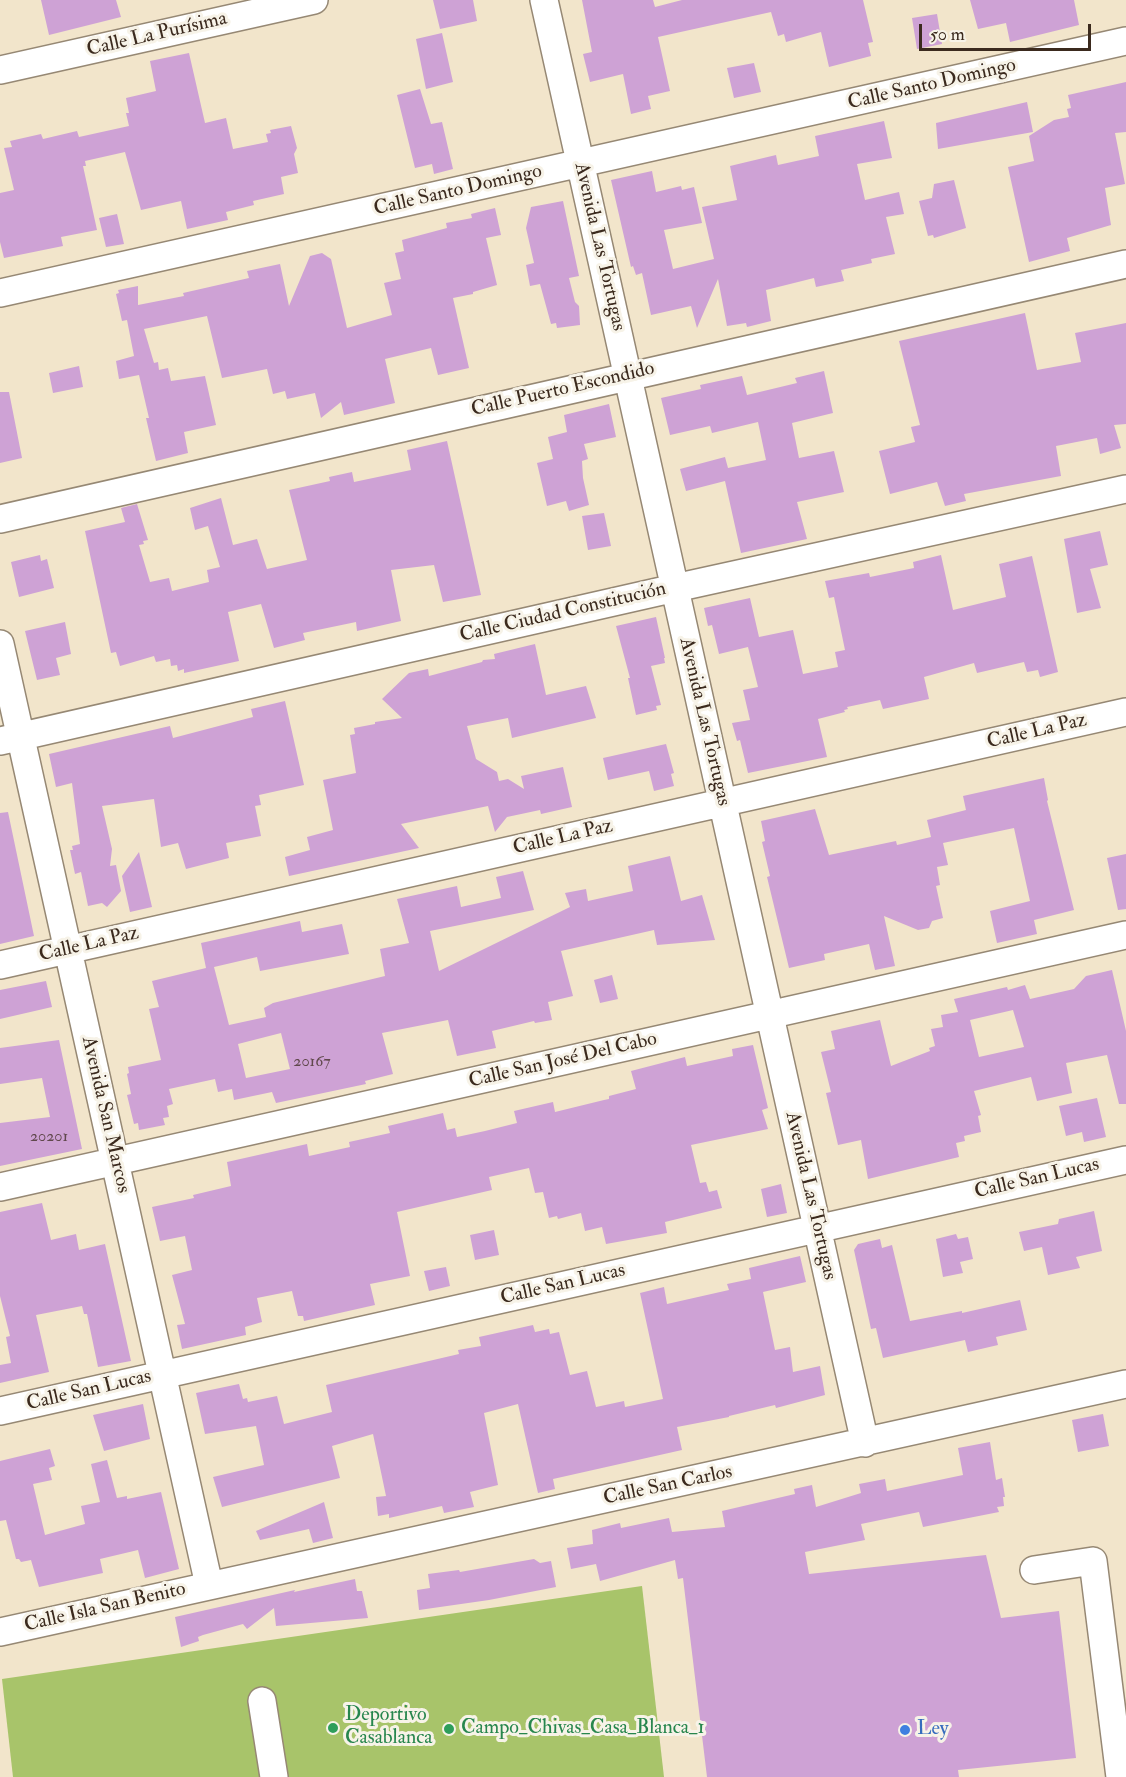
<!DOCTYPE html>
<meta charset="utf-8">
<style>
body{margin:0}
#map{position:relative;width:1126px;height:1777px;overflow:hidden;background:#f2e5cb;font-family:"IM FELL Double Pica",serif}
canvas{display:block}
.scale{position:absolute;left:919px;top:24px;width:172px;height:27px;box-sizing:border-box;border:3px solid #3b2a1e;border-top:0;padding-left:8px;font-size:18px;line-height:21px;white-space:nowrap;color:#3b2a1e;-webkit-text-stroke:4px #f7f3e8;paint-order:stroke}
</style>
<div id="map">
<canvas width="1126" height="1777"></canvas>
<div class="scale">50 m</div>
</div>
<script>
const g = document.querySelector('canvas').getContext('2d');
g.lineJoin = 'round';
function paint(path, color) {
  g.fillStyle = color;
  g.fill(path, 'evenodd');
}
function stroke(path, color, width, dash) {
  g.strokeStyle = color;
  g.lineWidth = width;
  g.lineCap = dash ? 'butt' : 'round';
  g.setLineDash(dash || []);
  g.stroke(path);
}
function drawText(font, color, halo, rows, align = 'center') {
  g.font = font + ' "IM FELL Double Pica",serif';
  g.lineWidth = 6;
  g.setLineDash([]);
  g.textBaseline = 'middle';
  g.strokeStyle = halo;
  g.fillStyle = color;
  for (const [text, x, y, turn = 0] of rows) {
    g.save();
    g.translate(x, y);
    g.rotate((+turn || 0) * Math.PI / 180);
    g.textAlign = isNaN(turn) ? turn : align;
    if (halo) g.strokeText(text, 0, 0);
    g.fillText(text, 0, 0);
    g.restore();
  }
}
paint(new Path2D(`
 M642,1586l22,191h-651l-11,-98z`), '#a8c46a');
paint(new Path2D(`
 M41,0h75l5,17 -72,18z
 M433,0h40l4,21 -37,8z
 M582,0h71l2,7 27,-7h181l10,42 -5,1 3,13 -42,11 -8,-35 -35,10 -2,-8 -6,2 -7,-24 -113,25 12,54 -22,5 3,13 -20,5 -8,-40 -33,8 -7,-28 9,-2z
 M970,0h104l5,25 -69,17 -4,-19 -28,6z
 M937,14l5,30 -25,5 -5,-31z
 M442,33l11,49 -27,7 -10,-50z
 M189,53l16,70 21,-5 7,31 35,-7 -2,-8 5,-1 -1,-3 21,-4 6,22 -3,6 4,19 -17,4 3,17 -31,7 1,4 -28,7 2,8 -41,9 -6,-28 -40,9 -16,-58 -40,9 1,5h-3l14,64 -36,7 2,9 -59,12 -4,-16v-49l14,-3 -10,-42 8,-1 -2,-6 31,-7 2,5 34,-8 2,6 50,-11 -3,-13h3l-3,-15 30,-7 -6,-30z
 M754,63l7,29 -27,6 -7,-30z
 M1126,82v50l-11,1 10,51 -20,4 6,37 -44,13 3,13 -41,11 -21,-95 26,-6 -5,-25 25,-16 15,-3 -2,-8 4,-1 -3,-13z
 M420,89l11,35 11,-2 11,47 -19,5 -2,-10 -17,4 -18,-73z
 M1027,102l6,30 -95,17 -2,-26z
 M884,121l8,37 -35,6 8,36 34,-8 5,22 -18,3 9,37 -24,5 1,4 -31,7 3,11 -28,6 -2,-9 -48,12 5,31 -24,6 -1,-4 -19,3 -9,-47 -21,49 -6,-22 -40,9 -9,-42 -6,2 -3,-9 -2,1 -20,-87 41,-9 4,21 25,-6 1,4 12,-3 8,36 -38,7 9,39 41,-10 -12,-52 35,-7 -7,-34 46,-11 2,10 41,-9 -4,-20z
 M954,180l12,48 -32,10 -1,-3 -5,1 -9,-35 13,-3 2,-14z
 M563,201l16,75 -10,2 6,24 4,4 1,19 -23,3 -1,-5 -5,1 -11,-40 -10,2 -4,-21 8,-2 -8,-35 5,-21z
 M495,208l6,27 -15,3 11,47 -24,7v2l-20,4 16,70 -31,7 -7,-27 -46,11 10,44 -51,12 -3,-13 -20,16 -6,-25 -28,6 -2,-8 -12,3 -6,-25 -45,9 -15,-62 -63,13 10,34 4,-1 1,8 9,-2 3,13 34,-5 11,49 -32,7 4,21 -32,8 -10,-43h3l-10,-43 -20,4 -3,-18 18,-5 -7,-36 -5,1 -6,-27 3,-1 -1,-3 20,-4v19l46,-9 -1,-3 66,-15 -2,-7 33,-7 9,42 21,-50 12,-3 9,6 16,69 45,-13 -8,-32 17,-4 -6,-26 9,-2 -2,-11 45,-12 -1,-5 26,-5 -1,-4z
 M117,214l7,30 -18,3 -7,-29z
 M1025,313l12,57 44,-8 -6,-29 51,-10v101l-12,1 7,23 -21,6 -3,-16 -41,8 5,30 -97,18 2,7 -21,5 -8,-24 -47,12 -11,-43 36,-9 -4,-15 9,-2 -21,-84z
 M79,366l4,21 -30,6 -4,-20z
 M824,371l9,42 -41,10 7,35 35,-7 10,41 -47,10 10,37 -66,14 -16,-72 -39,10 -6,-22 45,-12 3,11 38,-8 -8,-38 -46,11 -2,-7 -40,9 -9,-37 40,-9 -1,-4 42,-9 5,19 50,-12 -2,-5z
 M0,392h9l13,66 -22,5z
 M609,404l7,33 -32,7 4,15 -6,2 1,17 6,27 -20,6 -3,-10 -19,5 -10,-43 16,-4 -5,-22 19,-5 -3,-17z
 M447,441l34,154 -38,7 -9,-37 -43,5 10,51 -44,10 -1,-9 -53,11 2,7 -31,8 -13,-44 -33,8 11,49 -55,12v-4l-6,2 -1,-6 -6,1 -1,-7 -14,3 -2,-6 -34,10 -4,-14 -5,1 -26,-122 40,-9 -4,-14 16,-4 11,36 -5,1 1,3 -5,1 11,37 19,-4 3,13 37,-9 -2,-12 13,-3 -12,-41 -13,4 -5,-22 31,-10 12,47 24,-6 10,30 40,-9 -18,-70 41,-9 -1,-4 23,-5 2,10 57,-12 -4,-20z
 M604,513l7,33 -23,4 -6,-34z
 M1100,531l8,34 -18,4 11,39 -24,5 -13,-74z
 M40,555l1,6 6,-2 7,29 -35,9 -8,-35z
 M941,555l12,55 53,-13 -7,-33 33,-8 26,116 -18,5 -2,-7 -11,2 -3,-10 -47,11 -3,-10 -50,14 5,22 -46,10 -3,-9 -33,7 1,2 -4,1 1,2 -27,7 9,38 -79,16 -8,-33 -3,1 -5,-18 18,-3 -7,-30 15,-3 -10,-40 -29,7 -7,-29 -4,1 -4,-18 46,-10 9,39 34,-7 10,44 35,-7 -3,-15 10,-2 -11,-53 -5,1 -4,-17 44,-8 1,4 44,-9 -1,-6z
 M656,617l9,41h-1l1,5 -14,3 10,39 -5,1 1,4 -21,5 -8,-37h2l-14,-52z
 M65,622l6,32 -15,4 4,17 -23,5 -12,-49z
 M535,644l11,51 40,-9 10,32 -84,20 -4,-20 -41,8 9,33 21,13 2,9 9,-2 16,10 -3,-13 42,-9 9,40 -31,7 -1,-4 -33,7 -12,15 -7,-26 -87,18 18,24 -130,28 -4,-19 25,-7 -3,-13 26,-7 -10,-50 33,-7 -6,-38 5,-1 -1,-6 21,-4v-2l27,-4 -20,-19 27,-26 19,-4 1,7 53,-14 1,-2 12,-1 -1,-5z
 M285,701l19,84 -45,10 2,10 -6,1 6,30 -35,7 3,15 -43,11 -8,-26 -17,4 -7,-48 -52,7 10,43 -2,17 6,-1 5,26 -14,16 -5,-4 -14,3 -7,-34 -6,2 -5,-24h3l-1,-4 8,-2 -8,-61 -16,4 -7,-33 121,-28 3,12 80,-21 -2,-8z
 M666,744l8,29 -3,1 3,12 -20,5 -5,-20 -41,9 -5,-22z
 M1044,778l4,22 -1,1 27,109 -40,10 3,14 -40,9 -7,-32 40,-10 -16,-73 -71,15 5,22 -11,2 3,18 -4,1 7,32 -11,3 -3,7 -11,2 -34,-14 11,50 -20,4 -6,-26 -45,10 1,6 -36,8 -22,-91 3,-1 -8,-34 3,-1 -4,-20 54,-12 14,46 67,-14 1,4 34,-8 -4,-17 39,-10 -3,-14z
 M8,812l26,124 -34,8v-131z
 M139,852l13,55 -22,5 -8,-36z
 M1126,854v55l-8,1 -11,-52z
 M670,856l11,45 21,-6 13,45 -58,5 -3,-15 -93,21 12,45 -25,6 4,18 -17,3 -1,-2 -42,10 4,17 -39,8 -9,-36 -66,13 11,41 -28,7 1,3 -90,19 -4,-11 -38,8 -2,-11 -14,3 -3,-13 -46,10 4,15 -6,2 2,11 -6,1 2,7 -26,5 -1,-7 -4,1 -7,-29 4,-1 -4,-20 2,-1 -1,-6 33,-7 -12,-51 10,-2 -7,-26 54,-13 -5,-25 99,-22 2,11 40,-8 7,30 -89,17 -3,-14 -43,10 15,58 37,-8 -2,-9 9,-5 112,-27 -5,-27 29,-6 -12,-44 60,-13 4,21 40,-9 -5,-21 27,-6 11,39 -104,21 9,40 131,-64 -5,-14 21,-4 2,12 45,-10 -5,-25zM281,1033l9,36 -44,9 -8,-34z
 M1112,970l14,61v73h-7l-12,-49 -41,8 6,30 -35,8 -6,-24 -57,14 7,24 -3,1 3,16 -17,4 1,5 -9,2 3,14 -91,22 -7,-39 -23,5 -12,-52 5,-1 -10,-40 14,-3 -4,-18 49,-11 11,46 39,-15 -1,-3 6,-2 -4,-17 12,-2 -2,-12 17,-3 -4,-13 53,-12 1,3 17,-5 5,14 44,-10 12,-13zM1013,1010l11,37 -45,10 -9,-37z
 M612,975l6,24 -18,4 -6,-23z
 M46,981l6,26 -52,12v-29z
 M59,1040l23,109 -82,17v-43l50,-6 -8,-39 -42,6v-36z
 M753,1045l15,63 -6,2 6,19 -77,16 9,38 6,-1 3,10 8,-2 5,18 -57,14 2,11 -61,11 -4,-17 -17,4 -4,-18 -23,6 -1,-3 -8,2 -6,-26 -8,1 -6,-25 -40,9 3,13 -95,22 13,64 -40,8 5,21 -71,16 -1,-5h-5l-6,-25 -35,7 5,24 -17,5 1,8 -64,14 -5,-24 8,-1 -13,-49 20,-5 -7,-34 -25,5 -8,-34 42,-9 -1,-3 38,-9 -4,-24 80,-18 2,12 41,-9 -1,-5 41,-9 -2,-7 55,-13 4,17 8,-2 2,9 28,-6 32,-8 -3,-12 39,-9 2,10 49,-12 5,-1v-3l27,-7 -5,-18 54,-14 2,9 46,-10 -1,-7z
 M1097,1098l9,39 -22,5 -2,-10 -16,4 -7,-30z
 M781,1184l6,29 -20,4 -6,-28z
 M42,1203l9,37 25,-6 3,16 26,-6 26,117 -33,6 -11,-53h-3l-2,-8 -46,9 13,57 -49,11v-18l11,-2 -5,-26 4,-1 -10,-40v-84z
 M1094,1211l8,40 -26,6 4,11 -32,7 -6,-28 -18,4 -5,-19 39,-8 1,-5z
 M494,1230l5,25 -24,5 -5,-25z
 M956,1234l2,5 10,-2 5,22 -13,3 3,11 -20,4 -7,-38z
 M880,1239l2,9 10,-3 18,76 52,-10v2l58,-13 7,30 -31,7 2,8 -30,7 -3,-12 -82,18 -7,-30 -5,1 -17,-79 4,-6z
 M800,1256l6,26 -43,10 12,58 15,-3 3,25 27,-6 5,29 -49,13 -1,-3 -46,11v1l-52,10 5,23 -129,29 2,10 -17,4 -20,-89 -34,9 14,72 -28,7 4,15 -30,6 -2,-7 -53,12v-4l-11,2 -2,-19 10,-1 -13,-62 -41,12 8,32 -118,29 -9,-30 51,-12 -8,-39 -51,8 -9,-41 43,-9 4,15 4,-1 1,4 29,-6 7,28 48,-12 -6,-27 133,-31 -1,-4 23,-4 -2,-9 54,-12 2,7 14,-3 1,5 9,-2 11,43 17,-4 9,36 28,-6 1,6 38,-8 -23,-106 24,-6 3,17 62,-14 -2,-6 24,-5 -2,-11z
 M446,1267l4,19 -21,5 -5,-20z
 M143,1404l7,35 -46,12 -11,-36z
 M1103,1414l6,32 -31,6 -6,-32z
 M990,1442l6,38 6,-2 3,19h-2l1,9 -7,1 2,5 -76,15 -4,-15 -58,12 4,16 -60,12 4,22 177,-19 15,63 58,-7 17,147 -118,12 1,7h-252l-24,-199 -5,1 -3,-19 -75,21 -4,-17 -25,5 -4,-21 26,-4 -1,-14 28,-7 1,5 48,-10 3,14 53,-5 -3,-16 73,-17 -1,-5 18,-4 4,22 45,-14 -2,-9 26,-5 2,12 76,-16 -5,-27z
 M50,1449l5,17 -6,2 3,12 -19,4 12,51 40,-11 -4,-18 19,-4 -9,-38 16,-4 10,38 10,-2v3l34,-7 18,77 -34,9 -7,-28 -38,9 3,14 -64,14 -8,-27 -10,2 -2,-3h-3l-10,-39 -6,1v-60z
 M324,1502l9,36 -20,5 -4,-14 -49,11 -4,-9z
 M534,1559l6,4 11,-2 5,26 -67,13 -70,10 -2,-20 13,-2 -2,-14 31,-4 1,2z
 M355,1579l2,12h5l6,27 -92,8 -2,-18 -27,21 -4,-5 -40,11 -5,2 1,4 -18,6 -6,-30 120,-27 -1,2z`), '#cea2d5');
const minor = new Path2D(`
 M544,0l321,1443
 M0,70l314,-70
 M0,293l1126,-252
 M0,519l1126,-255
 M0,644l209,941
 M0,741l675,-153 451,-99
 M0,965l1126,-253
 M0,1187l1126,-252
 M0,1411l1126,-251
 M1034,1570l59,-9 27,216
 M0,1632l1126,-248
 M262,1701l12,76`);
stroke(minor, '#968874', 30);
stroke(minor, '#fff', 27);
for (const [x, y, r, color] of [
 [333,1728,6,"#2e9e5b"],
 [449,1729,6,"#2e9e5b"],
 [905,1730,6,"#3f7fe0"]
]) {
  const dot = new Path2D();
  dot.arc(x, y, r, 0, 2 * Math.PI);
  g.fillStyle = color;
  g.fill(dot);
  stroke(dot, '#f7f3e8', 2);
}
drawText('16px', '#60484c', null, [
 ["20167",312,1063],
 ["20201",49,1138]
]);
drawText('20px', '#3b2a1e', '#f7f3e8', [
 ["Calle La Purísima",157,35,-13],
 ["Calle Santo Domingo",932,85,-13],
 ["Calle Santo Domingo",458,191,-13],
 ["Avenida Las Tortugas",599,247,77],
 ["Calle Puerto Escondido",563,390,-13],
 ["Calle Ciudad Constitución",563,613,-13],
 ["Avenida Las Tortugas",704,722,77],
 ["Calle La Paz",1037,732,-13],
 ["Calle La Paz",563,838,-13],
 ["Calle La Paz",89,945,-13],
 ["Calle San José Del Cabo",563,1061,-13],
 ["Avenida San Marcos",105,1115,77],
 ["Calle San Lucas",1037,1179,-13],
 ["Avenida Las Tortugas",810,1196,77],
 ["Calle San Lucas",563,1285,-13],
 ["Calle San Lucas",89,1391,-13],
 ["Calle San Carlos",668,1486,-12],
 ["Calle Isla San Benito",105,1608,-13]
]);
drawText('20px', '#27864d', '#f7f3e8', [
 ["Deportivo",345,1716],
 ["Casablanca",345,1739],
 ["Campo_Chivas_Casa_Blanca_1",461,1729]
], 'left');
drawText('20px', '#366cbe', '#f7f3e8', [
 ["Ley",917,1730]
], 'left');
</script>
